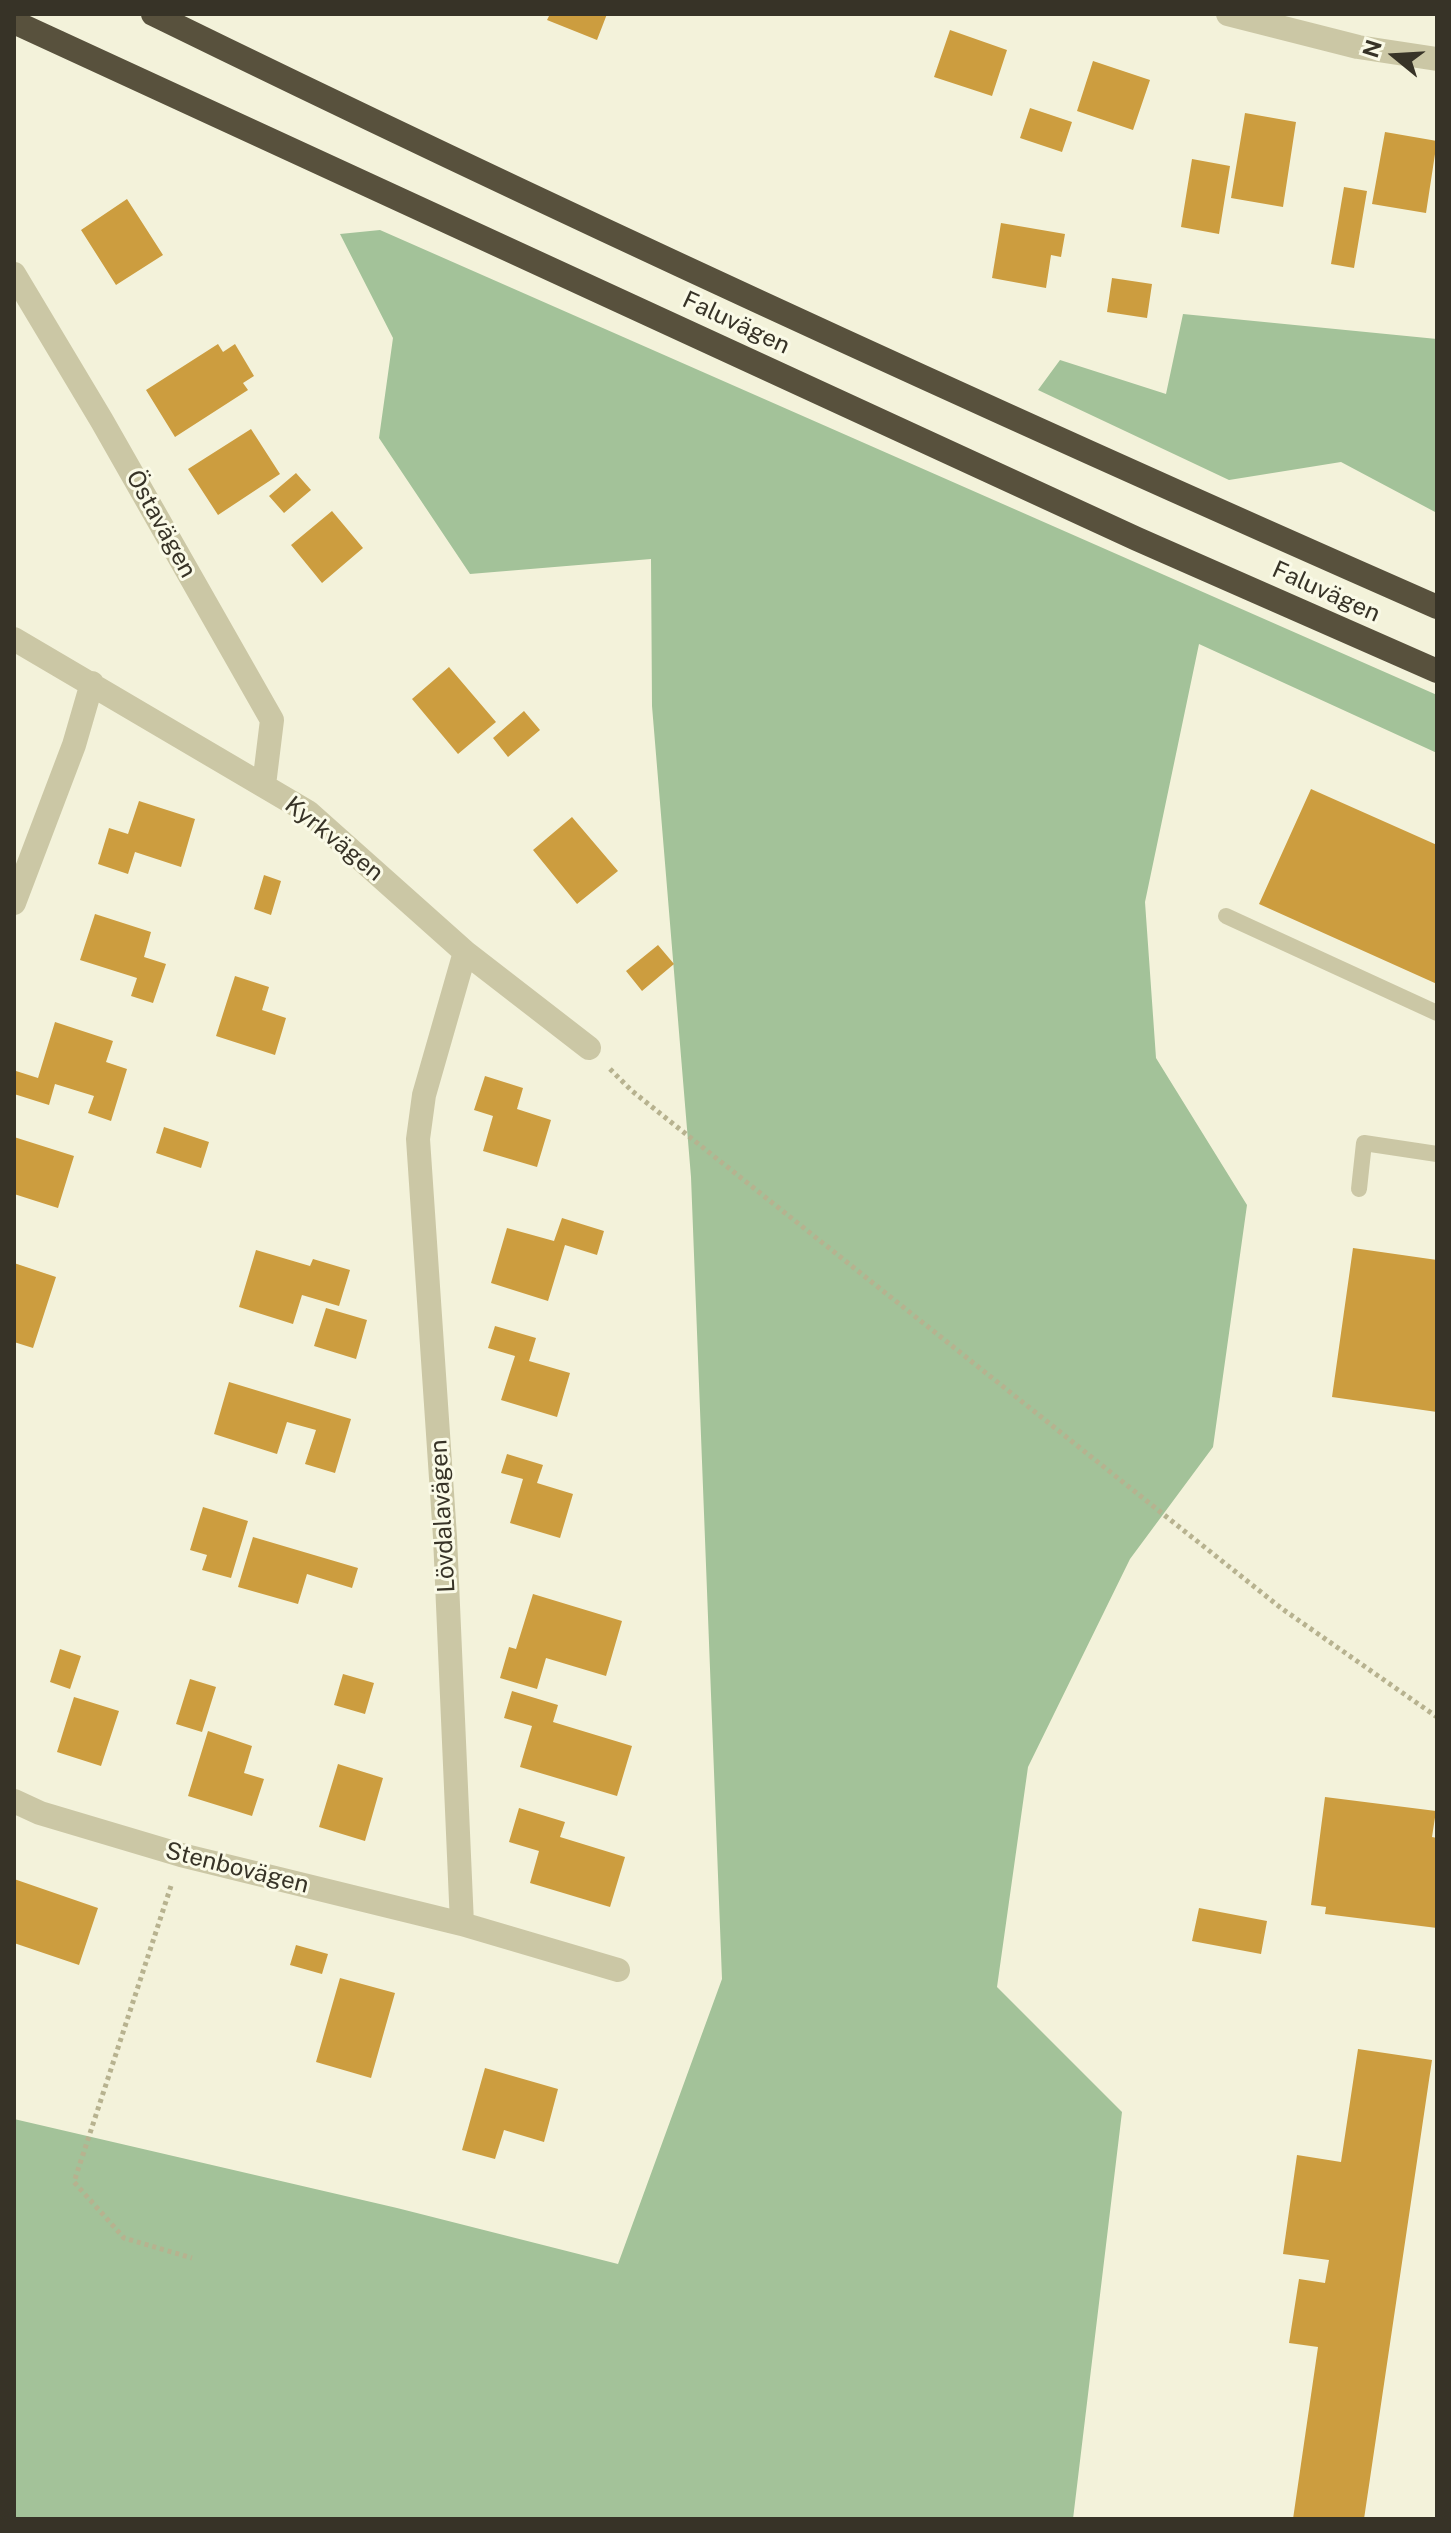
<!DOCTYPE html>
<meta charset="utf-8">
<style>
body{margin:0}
#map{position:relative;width:1451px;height:2533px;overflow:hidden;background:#f3f2da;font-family:"Public Sans",sans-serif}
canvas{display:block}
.frame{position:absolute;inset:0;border:16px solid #373327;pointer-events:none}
.north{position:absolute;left:1355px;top:16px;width:80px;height:80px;-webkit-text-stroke:6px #fafae7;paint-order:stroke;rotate:288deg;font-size:22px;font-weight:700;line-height:32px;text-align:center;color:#373327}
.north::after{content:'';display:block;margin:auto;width:28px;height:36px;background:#373327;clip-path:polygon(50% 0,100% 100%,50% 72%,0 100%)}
</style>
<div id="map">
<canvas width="1451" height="2533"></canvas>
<div class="frame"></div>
<div class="north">N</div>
</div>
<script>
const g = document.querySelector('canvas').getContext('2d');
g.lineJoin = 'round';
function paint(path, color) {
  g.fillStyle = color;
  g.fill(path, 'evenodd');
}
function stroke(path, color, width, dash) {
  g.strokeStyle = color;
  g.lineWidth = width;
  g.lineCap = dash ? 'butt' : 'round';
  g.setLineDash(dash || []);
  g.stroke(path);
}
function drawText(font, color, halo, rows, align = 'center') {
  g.font = font + ' "Public Sans",sans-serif';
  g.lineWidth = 6;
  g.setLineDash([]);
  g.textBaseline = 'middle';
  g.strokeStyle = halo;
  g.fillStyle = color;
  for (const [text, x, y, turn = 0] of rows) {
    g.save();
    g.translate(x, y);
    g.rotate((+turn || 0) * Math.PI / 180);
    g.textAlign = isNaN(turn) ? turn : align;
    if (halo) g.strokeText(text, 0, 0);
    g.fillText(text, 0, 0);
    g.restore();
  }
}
paint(new Path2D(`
 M380,230l1057,465v58l-238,-109 -54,258 11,156 91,147 -34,242 -83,112 -102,208 -31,220 125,125 -49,407h-1059v-400l383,89 221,56 104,-285 -31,-802 -39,-471 -1,-147 -181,15 -91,-136 14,-100 -53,-104z
 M1183,314l254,25v174l-96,-51 -112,18 -191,-90 22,-30 106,34z`), '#a3c299');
paint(new Path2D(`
 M550,14h57l-10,26 -50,-20z
 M950,30l57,20 -15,46 -58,-19z
 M1093,61l57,19 -17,50 -56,-19z
 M1030,108l42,14 -10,30 -42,-14z
 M1245,113l51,9 -13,85 -52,-9z
 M1385,132l52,9 -11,72 -54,-9z
 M1192,159l38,7 -11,68 -38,-7z
 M1344,187l23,4 -13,77 -23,-4z
 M127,199l36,56 -47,30 -35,-55z
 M1001,223l64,11 -4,23 -10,-2 -5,33 -54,-10z
 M1112,278l40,6 -5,34 -40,-6z
 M218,344l5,8 12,-8 19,32 -11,7 5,7 -73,47 -29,-47z
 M251,429l29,45 -62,41 -30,-46z
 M296,473l15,17 -27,23 -15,-17z
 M332,511l31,37 -41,35 -31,-38z
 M449,667l47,55 -38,32 -46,-55z
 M524,711l16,19 -32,27 -15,-19z
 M1311,789l126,56v139l-178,-80z
 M139,801l56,18 -14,48 -46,-15 -7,22 -30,-10 11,-36 19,6z
 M572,817l46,54 -41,33 -44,-54z
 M264,875l17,6 -10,34 -17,-6z
 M95,914l56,18 -7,25 22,7 -13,39 -22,-7 6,-18 -57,-18z
 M658,945l16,19 -32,27 -16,-20z
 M235,976l34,11 -7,23 24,8 -11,37 -59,-19z
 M55,1022l58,19 -7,21 21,7 -16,52 -23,-8 6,-17 -39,-12 -6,21 -35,-11 2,-23 22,7z
 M485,1076l38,12 -6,21 34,11 -14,47 -54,-16 10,-35 -19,-6z
 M164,1127l45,15 -8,26 -45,-15z
 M14,1137l60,19 -16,52 -44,-14z
 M562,1218l42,13 -7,24 -32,-10 -17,56 -57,-18 16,-55 47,13z
 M1353,1248l84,12v152l-105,-15z
 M256,1250l54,16 3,-7 37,11 -11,36 -37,-11 -9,29 -54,-17z
 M14,1263l42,14 -23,71 -19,-6z
 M326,1308l41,12 -11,39 -42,-13z
 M495,1326l41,12 -7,23 41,12 -13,44 -56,-17 14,-44 -27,-8z
 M229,1382l122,37 -16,54 -30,-9 11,-34 -29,-8 -10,32 -63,-20z
 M507,1454l36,11 -6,18 36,11 -13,44 -50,-15 13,-44 -22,-6z
 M203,1507l45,14 -17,57 -29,-8 5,-15 -17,-5z
 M253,1537l105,31 -6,20 -45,-14 -9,30 -60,-17z
 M533,1594l89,27 -16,55 -60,-18 -9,31 -37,-11 9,-31 7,2z
 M60,1649l21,7 -11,33 -20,-7z
 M343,1674l31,9 -9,31 -31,-9z
 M190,1679l26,8 -14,45 -26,-8z
 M512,1691l46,14 -5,17 79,24 -15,50 -97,-29 12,-41 -28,-8z
 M74,1697l45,14 -18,55 -44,-14z
 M208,1731l44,15 -8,27 20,6 -12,37 -64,-20z
 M338,1764l45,14 -18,63 -46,-14z
 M1325,1797l111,14 -4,26 5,1v90l-112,-14 1,-7 -15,-2z
 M519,1808l46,14 -5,15 65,20 -15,50 -80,-24 9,-32 -30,-9z
 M14,1879l84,29 -19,57 -65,-22z
 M1199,1908l68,13 -6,33 -69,-13z
 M296,1945l32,9 -6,20 -32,-9z
 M340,1978l55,15 -24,85 -55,-16z
 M1358,2049l74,11 -68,459h-71l25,-172 -29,-4 10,-64 26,4 4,-23 -46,-6 14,-99 44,7z
 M485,2068l73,21 -14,53 -40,-12 -9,29 -33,-9z`), '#cc9d3f');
stroke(new Path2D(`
 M610,1069l22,22 649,517 156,109
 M171,1886l-97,296 50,56 68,20`), '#b7b28f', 5, [4, 4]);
stroke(new Path2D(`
 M1226,916l211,97
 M1359,1189l5,-46 73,11`), '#cbc7a5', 16);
stroke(new Path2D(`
 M1228,14l130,33 79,12
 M14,274l88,147 170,299 -8,65
 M14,639l294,173 157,140 124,96
 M14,903l60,-158 18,-62
 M465,952l-41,143 -6,44 27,398 17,387 156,46
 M14,1801l26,12 141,42 281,69`), '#cbc7a5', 24);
stroke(new Path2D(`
 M153,14c423,207 852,403 1284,593
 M14,22l1123,517 300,132`), '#58513d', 24);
drawText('24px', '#373327', '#fafae7', [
 ["Faluvägen",736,323,25],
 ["Östavägen",161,524,61],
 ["Faluvägen",1326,592,24],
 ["Kyrkvägen",334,839,39],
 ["Lövdalavägen",443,1516,-93],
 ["Stenbovägen",237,1868,14]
]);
</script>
